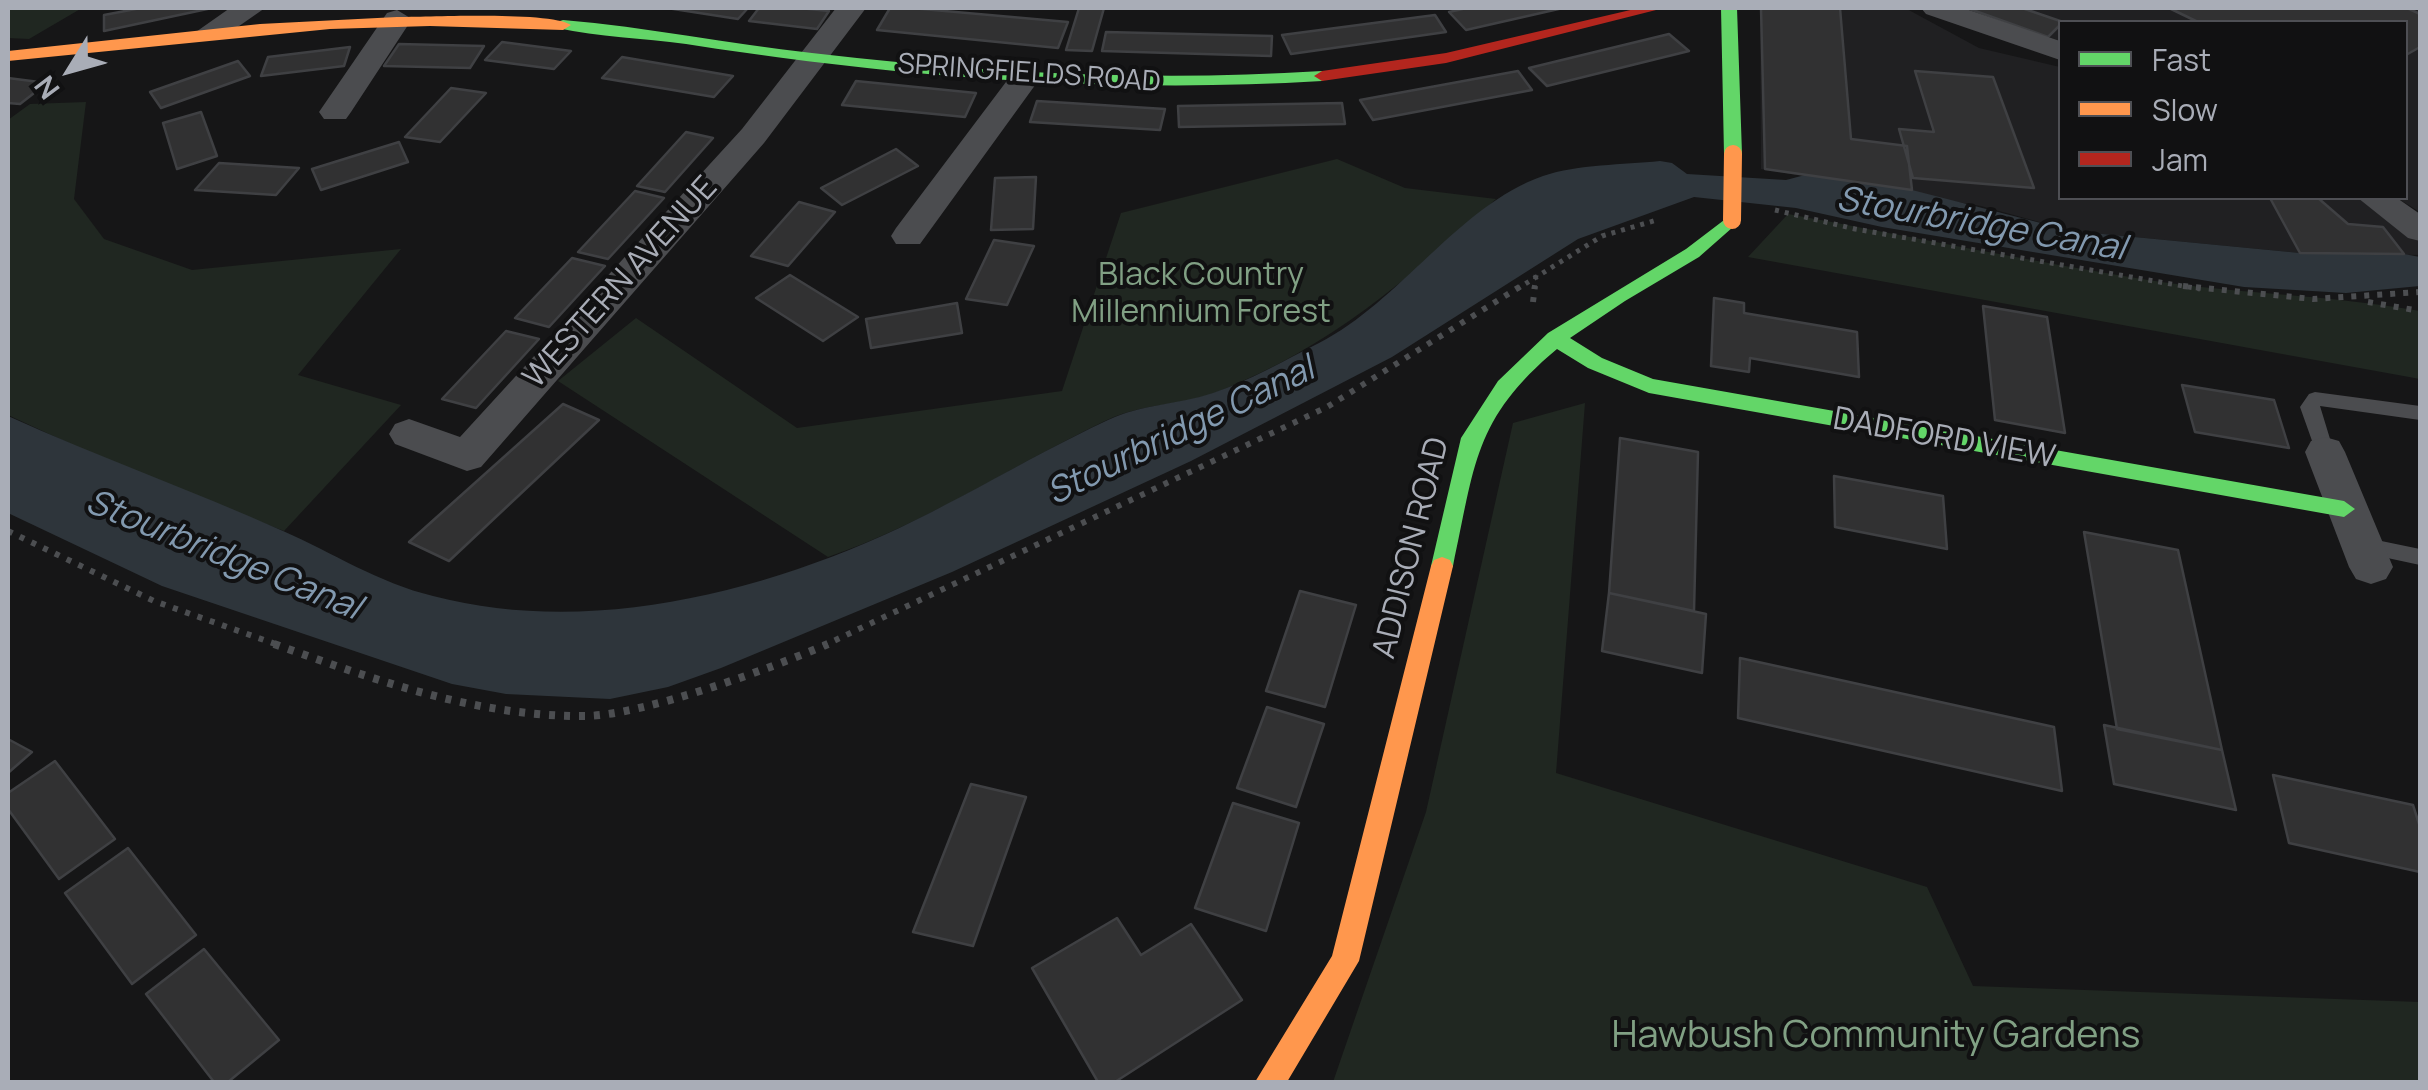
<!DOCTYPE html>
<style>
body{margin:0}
#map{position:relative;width:2428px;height:1090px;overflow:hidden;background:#161617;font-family:Manrope,sans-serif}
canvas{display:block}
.frame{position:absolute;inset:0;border:10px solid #a9adb7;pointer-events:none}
.legend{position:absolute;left:2058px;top:20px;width:350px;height:180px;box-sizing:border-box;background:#111112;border:2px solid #4e4f54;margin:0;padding:12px 18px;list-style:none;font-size:30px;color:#a9adb7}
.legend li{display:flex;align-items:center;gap:20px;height:50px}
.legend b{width:50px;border:2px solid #4e4f54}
.north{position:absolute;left:20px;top:20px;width:100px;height:100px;-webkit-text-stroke:8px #111112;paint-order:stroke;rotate:233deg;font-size:28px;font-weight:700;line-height:40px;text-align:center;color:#a9adb7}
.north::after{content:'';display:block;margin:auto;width:35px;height:45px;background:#a9adb7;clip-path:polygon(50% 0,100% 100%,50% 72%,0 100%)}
</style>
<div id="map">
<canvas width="2428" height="1090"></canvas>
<div class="frame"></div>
<ul class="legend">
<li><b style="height:12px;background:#63d668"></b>Fast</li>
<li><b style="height:12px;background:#ff974d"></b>Slow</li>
<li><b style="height:12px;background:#b3261e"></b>Jam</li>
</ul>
<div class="north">N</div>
</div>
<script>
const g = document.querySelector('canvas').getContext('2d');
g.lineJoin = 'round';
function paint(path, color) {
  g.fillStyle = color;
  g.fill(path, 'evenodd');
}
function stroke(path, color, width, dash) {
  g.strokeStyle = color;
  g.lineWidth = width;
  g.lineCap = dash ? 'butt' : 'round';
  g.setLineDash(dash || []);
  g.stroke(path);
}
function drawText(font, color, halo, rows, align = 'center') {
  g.font = font + ' Manrope,sans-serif';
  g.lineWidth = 8;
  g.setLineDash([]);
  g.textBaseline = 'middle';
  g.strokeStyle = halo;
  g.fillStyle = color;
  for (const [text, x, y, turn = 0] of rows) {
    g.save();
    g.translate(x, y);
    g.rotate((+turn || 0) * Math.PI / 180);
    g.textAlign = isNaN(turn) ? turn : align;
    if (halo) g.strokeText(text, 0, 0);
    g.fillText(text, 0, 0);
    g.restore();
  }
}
paint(new Path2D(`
 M1760,8h145l74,40 81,19v131h299l61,42v15l-120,-2 -228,-22 -91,-25 -220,-37z
 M1967,8h453v204l-23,-14h9v-176h-346v19z`), '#202022');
paint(new Path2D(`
 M8,8h74l-53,31 -21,-1z
 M86,102l-12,97 30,40 88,31 209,-21 -103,126 103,30 -117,126 -157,-61 -119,-55v-295l22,-16z
 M1337,159l68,29 91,11c-89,81 -165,148 -279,193 -36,14 -74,11 -110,28 -94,45 -180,103 -279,137l-270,-176 78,-63 161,110 265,-37 59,-178z
 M1788,214c120,22 240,47 360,66 91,14 183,15 272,31v68l-672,-122z
 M1585,403l-29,370 371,114 46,99 447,16v80h-1087l93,-270 87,-389z`), '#202721');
paint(new Path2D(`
 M1660,161l12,2 15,11 99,6 19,-5 107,15 160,41 228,22 104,1 16,3v29l-74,7 -102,-6 -362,-60 -86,-19 -102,-11 -116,42 -186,118 -201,104 -239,111 -231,96 -53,19 -58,12 -104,-5 -54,-10 -290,-98 -154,-73v-97c90,41 184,74 275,115 50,22 96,52 150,65 138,36 286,6 416,-46 90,-36 171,-89 259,-130 34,-16 69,-15 105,-27 36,-12 72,-33 106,-50 82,-42 139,-137 224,-167 35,-12 80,-11 117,-15z`), '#2e353b');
const building = new Path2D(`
 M141,8h71l-108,23v-16z
 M667,8h81l-10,11z
 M759,8h40l30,3 -12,18 -68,-8z
 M890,8h21l157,14 -10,26 -181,-18z
 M1079,8h25l-12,43 -26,-1z
 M1467,8h96l-97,22 -17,-18z
 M1761,8h79l11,131 56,7 5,44 -147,-21z
 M1967,8h55l41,14 -15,15z
 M2169,8h238l13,6v33l-14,8v-33h-208z
 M1435,15l11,17 -155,22 -9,-19z
 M1106,32l166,4 -1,20 -169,-5z
 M1669,34l20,17 -142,35 -18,-18z
 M502,42l69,9 -17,18 -69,-9z
 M399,44l85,2 -14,22 -86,-2z
 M350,47l-6,19 -83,10 7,-19z
 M622,57l111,19 -19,21 -112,-19z
 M238,61l12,15 -89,32 -11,-16z
 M1518,71l14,19 -159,30 -13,-20z
 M1915,71l78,6 41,111 -121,-10 -14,-49 35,3z
 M8,78l39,5 -27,21 -12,-1z
 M856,81l120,12 -11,24 -123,-12z
 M451,88l35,5 -46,49 -35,-5z
 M1037,101l128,8 -5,21 -130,-8z
 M1342,103l3,21 -166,3 -1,-21z
 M201,112l16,44 -40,13 -14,-46z
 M686,132l27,6 -48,54 -28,-6z
 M399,142l9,20 -87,28 -9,-21z
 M896,149l22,17 -76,39 -21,-17z
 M219,163l80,5 -23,27 -81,-5z
 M1036,177l-3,52 -42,1 4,-52z
 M635,191l29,7 -56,61 -30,-7z
 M2270,198h48l30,26 35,3 21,27 -104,-1z
 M799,202l36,10 -47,54 -37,-10z
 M994,240l40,6 -27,59 -41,-6z
 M572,258l33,8 -56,61 -34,-9z
 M790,275l68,42 -35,24 -67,-43z
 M1714,298l30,5v10l113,19 2,45 -109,-19 -1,14 -38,-6z
 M957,303l5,30 -91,15 -5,-29z
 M1983,306l64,11 18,116 -70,-13z
 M506,331l33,8 -63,69 -34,-9z
 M2182,385l92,15 15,48 -94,-16z
 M563,404l36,16 -150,141 -40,-19z
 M1620,438l78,14 -4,159 -85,-18z
 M1834,476l109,20 4,53 -112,-22z
 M2084,532l94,18 44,200 -105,-21z
 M1300,591l56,14 -31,102 -59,-16z
 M1609,593l97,21 -4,59 -100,-22z
 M1740,658l314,69 8,64 -324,-73z
 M1267,707l57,17 -28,83 -59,-19z
 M2104,725l118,25 14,60 -122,-26z
 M8,739l24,13 -24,21z
 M55,761l60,78 -56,40 -51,-70v-16z
 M2273,775l140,30 7,22v45l-131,-29z
 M971,784l55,13 -53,149 -60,-14z
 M1233,803l66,20 -33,108 -71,-23z
 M128,848l68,87 -64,49 -67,-91z
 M1117,918l24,37 50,-31 51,76 -127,82h-17l-66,-114z
 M204,949l75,91 -51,42h-14l-68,-88z`);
paint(building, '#313132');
stroke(building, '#3f4043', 2.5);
stroke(new Path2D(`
 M1775,210l80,19 345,60
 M1517,289l85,-53 55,-16
 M1534,289l2,-14`), '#4c4e51', 5, [4, 6]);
stroke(new Path2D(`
 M2183,286l130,13 107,-7
 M1533,302l2,-16
 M2368,302l52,9
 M8,531l146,70 127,45
 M823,646l504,-239 194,-121`), '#4c4e51', 6, [5, 8]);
stroke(new Path2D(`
 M274,644c101,36 203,73 312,72 58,-1 186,-48 242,-72`), '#4c4e51', 8, [6, 9]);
paint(new Path2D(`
 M2315,392l105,14v14l-100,-14 14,46 -9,7 -9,-7 -16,-45 9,-13z
 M2362,537l58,12v16l-65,-14 -3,-6 3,-6z`), '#4b4c4f');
paint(new Path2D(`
 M230,8h35l-46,32h-22l-4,-6z
 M836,8h30l-102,135 -283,324 -14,4 -72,-27 -6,-10 6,-10 14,-5 51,18 282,-308z
 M1921,8h42l97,33v19l-134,-46z
 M397,10l15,9 -61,93 -5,7h-22l-5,-7 68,-99z
 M1026,68l15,9 -121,167h-24l-5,-8 5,-8 119,-158z
 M2358,198h39l23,16v27l-12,-3z
 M2325,437l14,4 6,11 48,115 -7,12 -15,5 -15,-5 -7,-12 -44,-115 6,-11z`), '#4b4c4f');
paint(new Path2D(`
 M1721,8h16l5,146 -9,5 -9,-5z
 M563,20c84,7 166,24 249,33 170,20 339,29 510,18l8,5 -8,5c-213,13 -425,-4 -636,-37 -43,-6 -87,-7 -129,-16v-6z
 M1732,214l9,6 -42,37 -74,44 -55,37 32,20 51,21 691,122 11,8 -11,8 -695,-124 -61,-25 -31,-19c-84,70 -82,117 -104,217l-3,6h-16l-3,-6 30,-128 37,-57 50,-48 138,-84z`), '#63d668');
paint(new Path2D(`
 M397,17c31,0 154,-6 174,8l-8,5 -133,-4 -100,3 -322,32v-10l252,-27z
 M1442,557l8,3 3,6 -94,395 -72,121h-32l77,-126 99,-390 3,-6z`), '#ff974d');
paint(new Path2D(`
 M1639,8h25l-218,55 -124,18 -8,-5 8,-5 124,-18z`), '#b3261e');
stroke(new Path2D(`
 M1732,220l1,-66`), '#ff974d', 18);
drawText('28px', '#a9adb7', '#111112', [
 ["SPRINGFIELDS ROAD",1029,74,4]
]);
drawText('32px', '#81a084', '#111112', [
 ["Black Country",1201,276],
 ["Millennium Forest",1201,313]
]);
drawText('32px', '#a9adb7', '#111112', [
 ["WESTERN AVENUE",621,283,-48],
 ["DADFORD VIEW",1944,439,10],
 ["ADDISON ROAD",1412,548,-76]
]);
drawText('italic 35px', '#8299af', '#111112', [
 ["Stourbridge Canal",1981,225,10],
 ["Stourbridge Canal",1181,432,-26],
 ["Stourbridge Canal",223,556,22]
]);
drawText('38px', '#81a084', '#111112', [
 ["Hawbush Community Gardens",1876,1036]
]);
</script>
